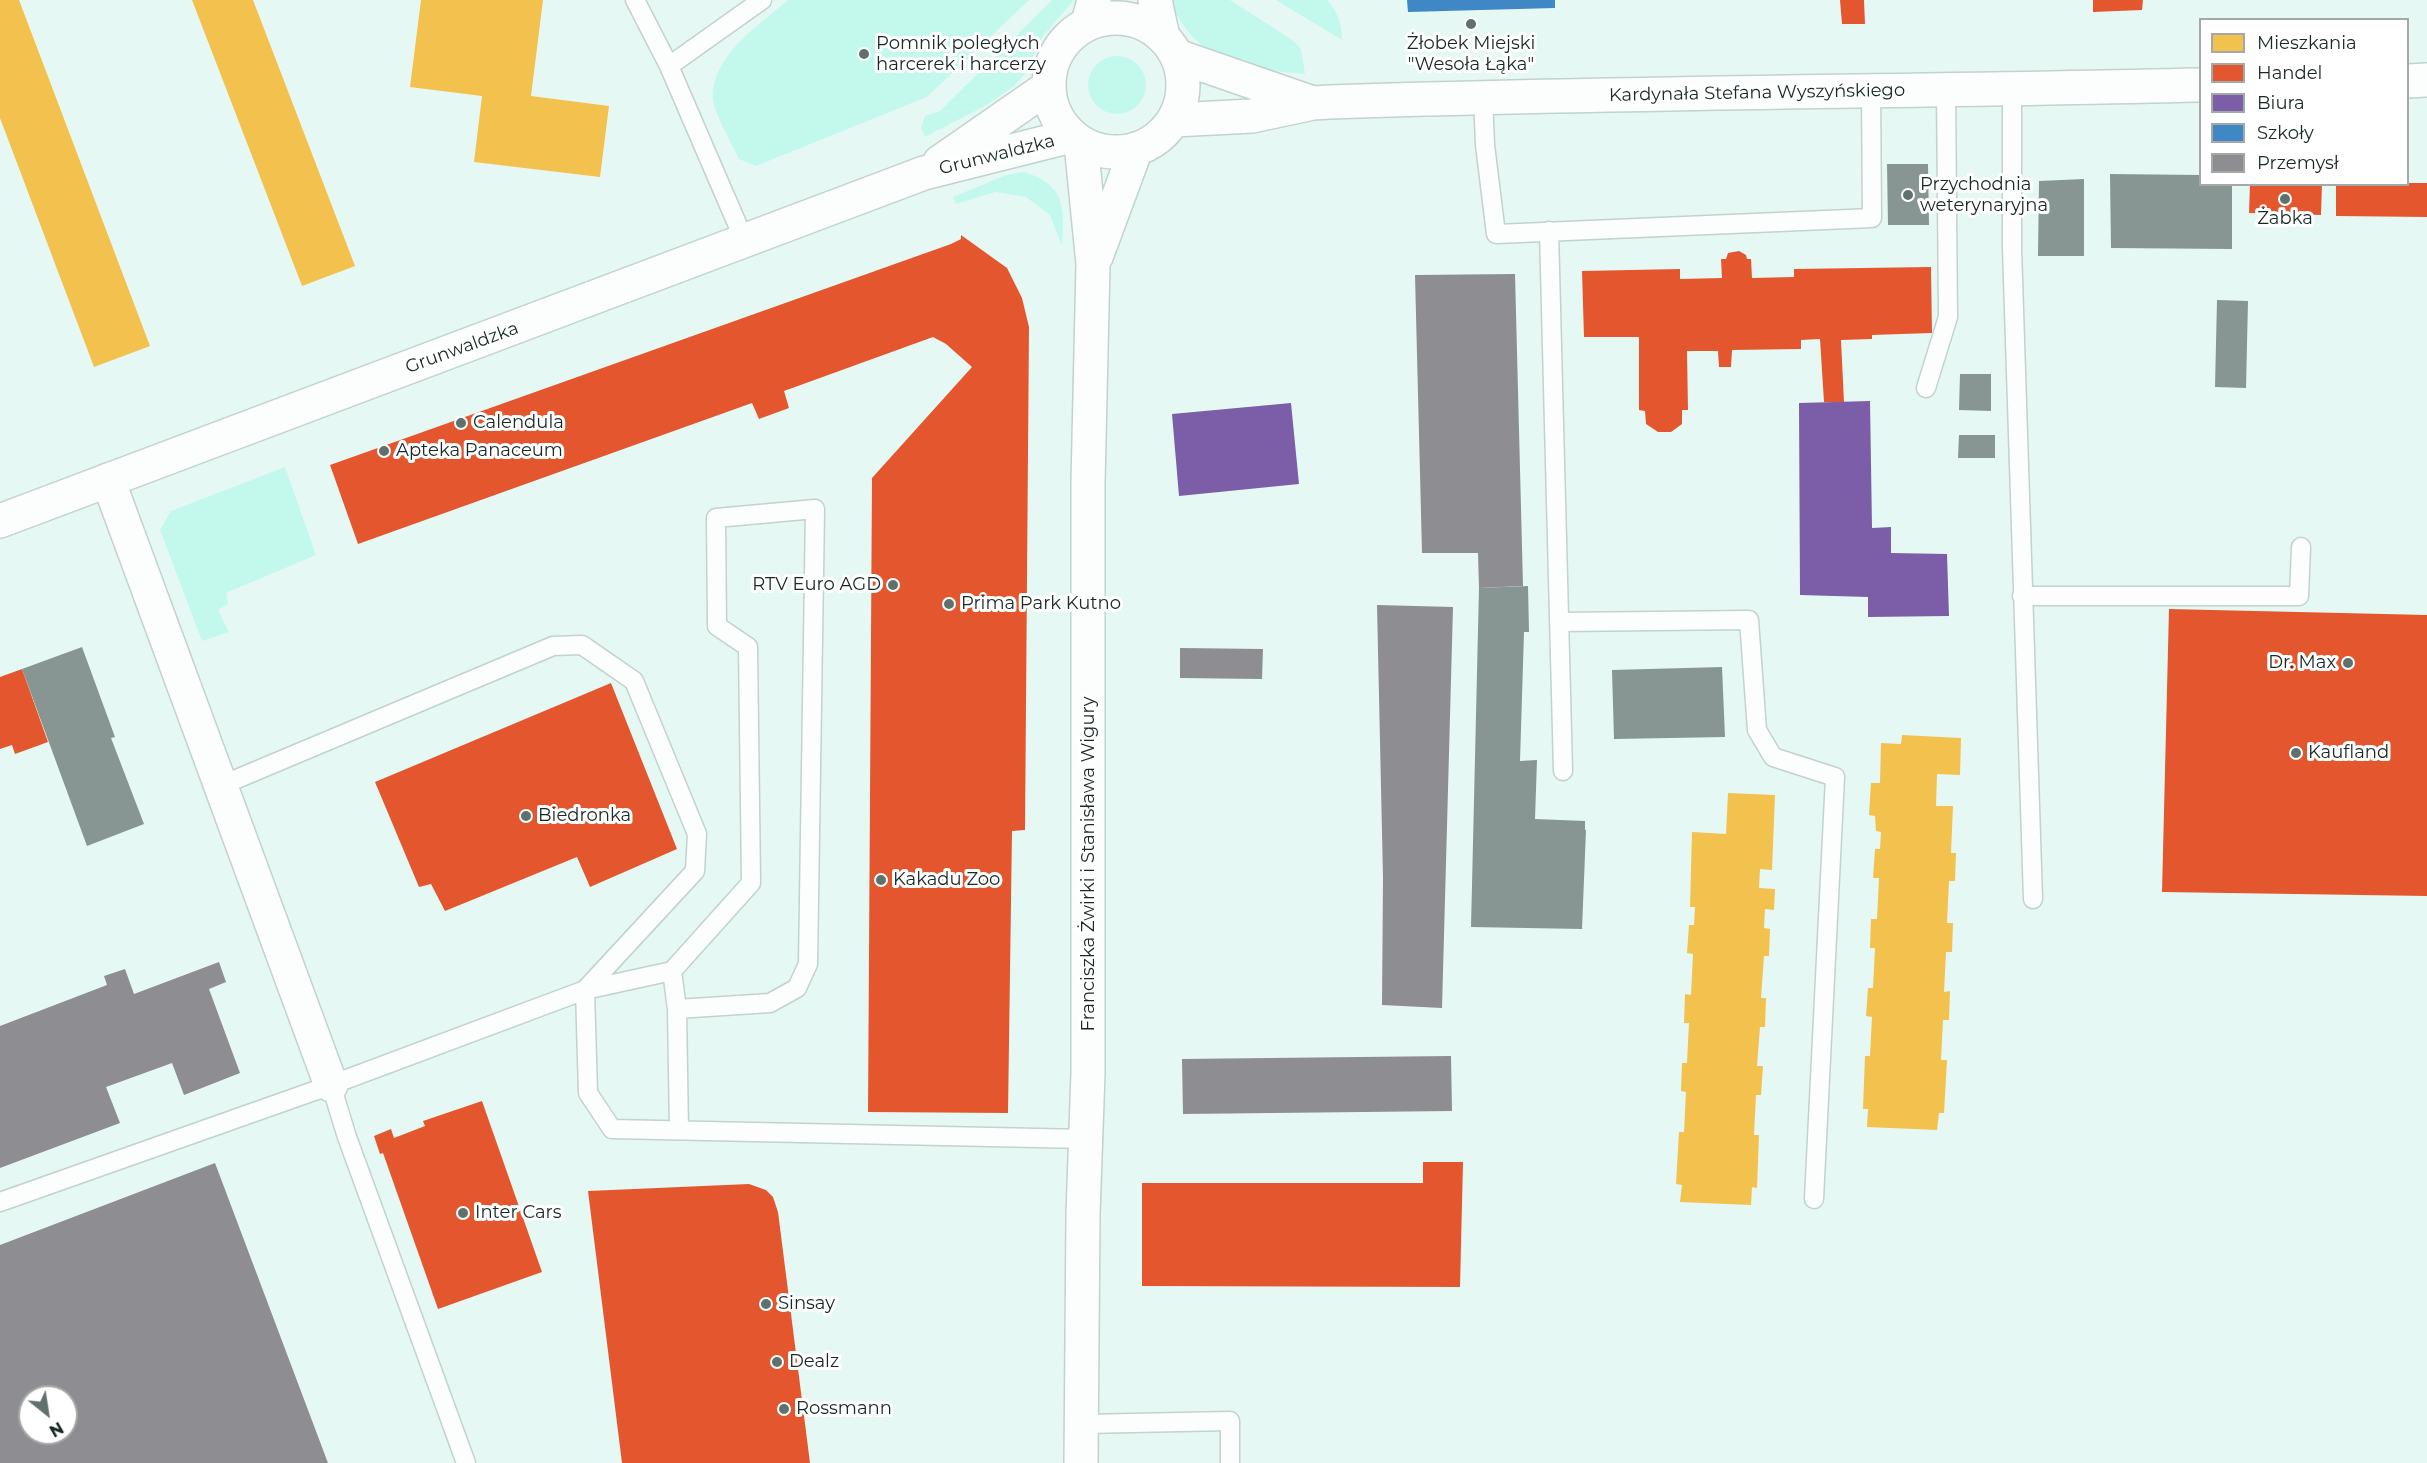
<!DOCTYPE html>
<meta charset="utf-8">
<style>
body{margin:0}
#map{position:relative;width:2427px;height:1463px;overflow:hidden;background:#e6f8f4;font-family:Montserrat,sans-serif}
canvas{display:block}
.legend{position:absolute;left:2199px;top:18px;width:210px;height:168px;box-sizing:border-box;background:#fff;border:2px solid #a3a9a7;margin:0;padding:8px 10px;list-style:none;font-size:18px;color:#182824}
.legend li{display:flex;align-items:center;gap:12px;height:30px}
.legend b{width:30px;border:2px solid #a3a9a7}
.north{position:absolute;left:18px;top:1385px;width:60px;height:60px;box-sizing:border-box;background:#fff;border:2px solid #a3a9a7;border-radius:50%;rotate:150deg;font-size:16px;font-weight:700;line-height:24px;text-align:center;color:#182824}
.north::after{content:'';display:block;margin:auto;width:21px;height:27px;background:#60716d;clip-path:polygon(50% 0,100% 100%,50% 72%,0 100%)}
</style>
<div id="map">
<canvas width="2427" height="1463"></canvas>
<ul class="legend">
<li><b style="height:16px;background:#f2c14e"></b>Mieszkania</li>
<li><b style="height:16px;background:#e4572e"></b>Handel</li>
<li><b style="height:16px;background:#7b5ea7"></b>Biura</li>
<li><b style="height:16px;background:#3f88c5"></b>Szkoły</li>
<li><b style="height:16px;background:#8d8d92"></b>Przemysł</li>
</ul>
<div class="north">N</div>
</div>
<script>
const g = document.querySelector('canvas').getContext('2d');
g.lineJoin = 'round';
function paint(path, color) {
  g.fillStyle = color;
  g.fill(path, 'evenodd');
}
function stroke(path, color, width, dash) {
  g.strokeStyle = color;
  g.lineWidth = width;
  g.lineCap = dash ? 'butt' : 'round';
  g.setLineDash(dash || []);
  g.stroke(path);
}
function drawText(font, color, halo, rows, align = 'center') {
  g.font = font + ' Montserrat,sans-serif';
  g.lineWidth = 6;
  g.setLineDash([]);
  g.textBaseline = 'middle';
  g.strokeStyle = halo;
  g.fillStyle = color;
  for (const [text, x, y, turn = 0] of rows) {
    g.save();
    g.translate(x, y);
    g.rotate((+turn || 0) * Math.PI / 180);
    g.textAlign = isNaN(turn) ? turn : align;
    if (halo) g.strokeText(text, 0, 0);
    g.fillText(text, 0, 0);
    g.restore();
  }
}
paint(new Path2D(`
 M788,0h241l-102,97 -171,69 -17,-7c-6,-13 -25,-47 -26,-59 -3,-43 46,-75 75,-100z
 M1052,0h22l-31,36 -18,38 -11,12 -27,19 -62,32 -4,-9 4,-12 15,-5z
 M1169,0h61l64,41 7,8 4,25c-66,-6 -105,-9 -136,-74z
 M1276,0h51c11,13 15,23 15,40z
 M1088 85a29 29 0 1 1 58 0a29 29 0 1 1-58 0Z
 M1023,172c42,11 42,36 39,74l-12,-31 -24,-18 -31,-5 -39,12 -3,-7 53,-22z
 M285,467l31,88 -90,38 2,11 -10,6 11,22 -27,9 -42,-111 11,-19z`), '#c3f9ed');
paint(new Path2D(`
 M0,0h19l131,346 -56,21 -94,-249z
 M192,0h61l102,266 -53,20z
 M421,0h122l-12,96 78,10 -9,71 -126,-15 8,-66 -72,-9z
 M1902,735l59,3 -1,37 -23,-1 -1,32h17l-2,47h5l-1,28h-6l-2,42h6l-1,29h-6l-2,40 6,-1 -1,29h-6l-2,40h6l-3,53h-5l-2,17 -70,-3 1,-18h-5l2,-53h5l2,-39 -6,-1 2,-28h5l2,-40h-5l1,-29h6l2,-41h-6l2,-29h5l1,-17 -5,-1 -1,-15 -6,-1 2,-32h9l1,-40 20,1z
 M1728,793l47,2 -3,75 -12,-1 -1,19 16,1 -1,21 -9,-1 -1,19 6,1 -1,27h-5l-3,42h5l-1,29h-5l-3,39h6l-2,29h-5l-2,40h5l-2,53 -5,-1 -1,18 -71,-3 2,-17 -6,-1 3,-52h5l2,-40 -5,-1 1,-28h5l2,-40h-5l1,-29 6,1 2,-41 -6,-1 2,-28h5l1,-18h-5l2,-75 34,2z`), '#f2c14e');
paint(new Path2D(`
 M1840,0h24l1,24h-23z
 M2093,0h50l-1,10 -49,2z
 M2408,183h19v34l-91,-1v-32z
 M2250,184h72l-1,31 -72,-2z
 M961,235l46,33 15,30 7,29 -4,503 -13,1 -4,282 -140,-1 4,-634 100,-111 -26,-23 -13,-7 -149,54 5,17 -30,11 -7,-16 -394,141 -28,-79 621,-221 10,-5z
 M1739,251l7,4 1,4h4l1,19 42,-1v-8l137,-2 1,66 -60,2v4l-31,1 3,62h-20l-4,-63 -19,1v9l-69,1 -1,17h-12l-1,-16h-31l1,59h-6v14l-11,8h-13l-12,-8 -1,-13 -6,-1v-73h-55l-2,-66 98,-2v10l42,-1 -1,-19h5l2,-6z
 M2169,609l258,6v281l-265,-4z
 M22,669l26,73 -33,12 -3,-9 -12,4v-72z
 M611,683l66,166 -87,38 -13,-30 -132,54 -14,-27 -12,3 -44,-105z
 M482,1101l60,171 -104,37 -55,-156 -3,1 -6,-18 17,-7 3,9 31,-12 -2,-5z
 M1423,1162h40l-3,125 -318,-1v-103h281z
 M749,1184l17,6 7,7 5,15 32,251h-188l-34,-272z`), '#e4572e');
paint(new Path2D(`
 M1870,401l2,127 19,-1v26l56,1 2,62 -81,1v-20l-68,-2 -1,-192z
 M1291,403l8,81 -120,12 -7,-82z`), '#7b5ea7');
paint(new Path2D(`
 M1407,0h148v8l-147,4z`), '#3f88c5');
paint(new Path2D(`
 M1515,274l8,312 -44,2 -1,-35h-56l-7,-278z
 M1377,605l76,2 -11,401 -60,-3 1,-127z
 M1180,648l83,1 -1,30 -82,-1z
 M219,962l7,20 -17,7 31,84 -56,22 -12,-32 -66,24 14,36 -120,45v-142l107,-41 -3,-9 21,-7 9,25z
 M1451,1056l1,55 -269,3 -1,-55z
 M215,1163l113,300h-328v-218zM30,1397h36v36h-36z`), '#8d8d92');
paint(new Path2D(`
 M1887,164h41l1,61h-41z
 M2110,174l90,1v9h32v65l-121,-1z
 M2084,179v77h-46l1,-75z
 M2217,300l31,1 -2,87 -31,-1z
 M1960,374h31v37l-32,-1z
 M1959,435h36v23h-37z
 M1528,586l1,46h-5l-4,129 17,-1 -2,59 50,2v9h1l-4,99 -111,-2 8,-339z
 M82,647l33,90 -4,1 33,86 -57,22 -65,-177z
 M1722,667l3,70 -111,2 -2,-69z`), '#879692');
const lane = new Path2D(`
 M635,0l34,66 76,176
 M669,66l93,-66
 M2012,88v160l21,651
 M1483,97l2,48 11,89 376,-16 -1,-126
 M1549,231l14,540
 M1926,388l22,-71 -2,-226
 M2022,596h277l2,-49
 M1560,622l189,-2 8,110 16,27 62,20 -21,422
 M220,786l333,-140 29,-1 52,36 63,153 -2,37 -110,119
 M585,990l87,-19
 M677,1009l-5,-38 79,-88 -3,-236 -31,-21 -1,-108 99,-9 -7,455 -11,24 -27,15 -93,6 2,121
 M331,1085l16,52 119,326
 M0,1202l331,-117 254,-95 3,103 24,36 473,10
 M1083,1424l147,-3v42`);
const street = new Path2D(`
 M1155,0l8,37
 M1088,23l6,-23
 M1096,257l40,-108
 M108,480l223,605
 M1081,1463l2,-249 5,-141v-590l5,-219 -12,-121`);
const secondary = new Path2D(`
 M1049 85a67 67 0 1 1 134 0a67 67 0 1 1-134 0Z
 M1177,56l136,47
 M2408,81l19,-1
 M1174,120l78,-4 61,-13 17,-1c290,-10 580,-10 870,-17
 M940,162l108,-75
 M0,521l924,-348 147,-37`);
stroke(lane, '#c2d2ce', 21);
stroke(street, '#c2d2ce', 36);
stroke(secondary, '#c2d2ce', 36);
stroke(lane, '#fbfefd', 18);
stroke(street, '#fbfefd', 33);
stroke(secondary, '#fbfefd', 33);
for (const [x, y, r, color] of [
 [1471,24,6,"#60716d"],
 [864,54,6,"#60716d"],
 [1908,195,6,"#60716d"],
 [2285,199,6,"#60716d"],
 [461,423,6,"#60716d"],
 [384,451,6,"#60716d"],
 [893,585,6,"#60716d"],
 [949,604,6,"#60716d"],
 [2348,663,6,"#60716d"],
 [2296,753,6,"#60716d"],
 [526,816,6,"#60716d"],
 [881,880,6,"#60716d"],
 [463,1213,6,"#60716d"],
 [766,1304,6,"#60716d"],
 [777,1362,6,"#60716d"],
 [784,1409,6,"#60716d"]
]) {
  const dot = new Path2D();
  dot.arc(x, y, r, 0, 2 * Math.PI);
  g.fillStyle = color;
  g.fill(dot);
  stroke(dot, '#fff', 2);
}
drawText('18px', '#182824', '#fff', [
 ["Pomnik poległych",876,44],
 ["harcerek i harcerzy",876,65],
 ["Żłobek Miejski",1471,44,"center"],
 ["\"Wesoła Łąka\"",1471,65,"center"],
 ["Przychodnia",1920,185],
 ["weterynaryjna",1920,206],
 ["Żabka",2285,219,"center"],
 ["Calendula",473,423],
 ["Apteka Panaceum",396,451],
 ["RTV Euro AGD",881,585,"right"],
 ["Prima Park Kutno",961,604],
 ["Dr. Max",2336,663,"right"],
 ["Kaufland",2308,753],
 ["Biedronka",538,816],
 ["Kakadu Zoo",893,880],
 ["Inter Cars",475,1213],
 ["Sinsay",778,1304],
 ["Dealz",789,1362],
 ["Rossmann",796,1409]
], 'left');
drawText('18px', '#182824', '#fff', [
 ["Kardynała Stefana Wyszyńskiego",1757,93,-1],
 ["Grunwaldzka",997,155,-14],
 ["Grunwaldzka",462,348,-20],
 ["Franciszka Żwirki i Stanisława Wigury",1089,864,-90]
]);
</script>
